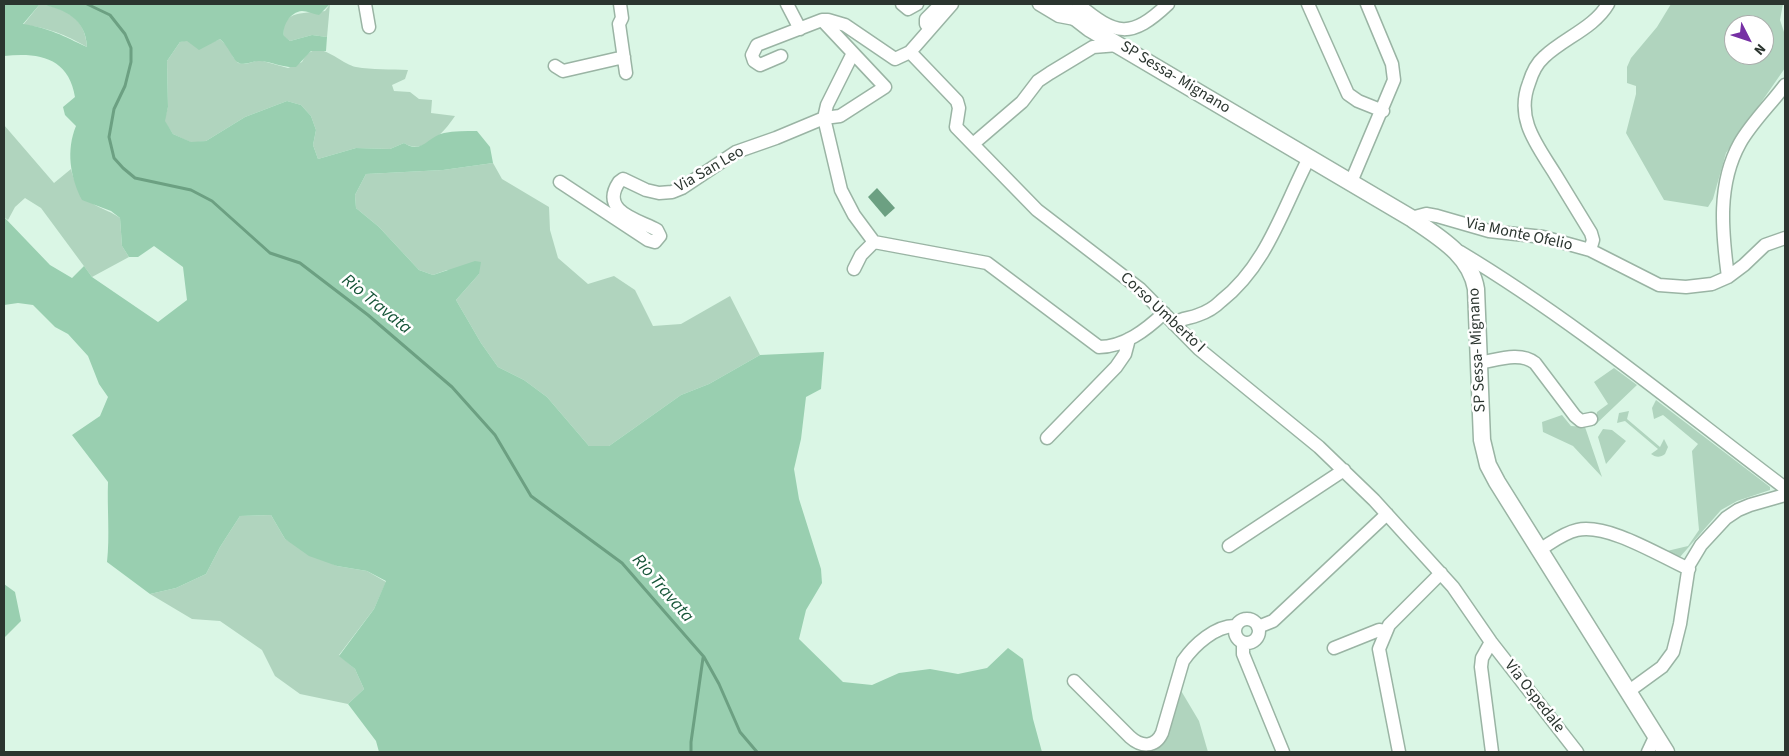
<!DOCTYPE html>
<style>
body{margin:0}
#map{position:relative;width:1789px;height:756px;overflow:hidden;background:#daf6e5;font-family:"Source Sans 3",sans-serif}
canvas{display:block}
.frame{position:absolute;inset:0;border:5px solid #2b352f;pointer-events:none}
.north{position:absolute;left:1724px;top:15px;width:50px;height:50px;box-sizing:border-box;background:#fff;border:1px solid #aaaeac;border-radius:50%;rotate:131deg;font-size:14px;font-weight:700;line-height:20px;text-align:center;color:#2b352f}
.north::after{content:'';display:block;margin:auto;width:18px;height:22px;background:#7630a4;clip-path:polygon(50% 0,100% 100%,50% 72%,0 100%)}
</style>
<div id="map">
<canvas width="1789" height="756"></canvas>
<div class="frame"></div>
<div class="north">N</div>
</div>
<script>
const g = document.querySelector('canvas').getContext('2d');
g.lineJoin = 'round';
function paint(path, color) {
  g.fillStyle = color;
  g.fill(path, 'evenodd');
}
function stroke(path, color, width, dash) {
  g.strokeStyle = color;
  g.lineWidth = width;
  g.lineCap = dash ? 'butt' : 'round';
  g.setLineDash(dash || []);
  g.stroke(path);
}
function drawText(font, color, halo, rows, align = 'center') {
  g.font = font + ' "Source Sans 3",sans-serif';
  g.lineWidth = 5;
  g.setLineDash([]);
  g.textBaseline = 'middle';
  g.strokeStyle = halo;
  g.fillStyle = color;
  for (const [text, x, y, turn = 0] of rows) {
    g.save();
    g.translate(x, y);
    g.rotate((+turn || 0) * Math.PI / 180);
    g.textAlign = isNaN(turn) ? turn : align;
    if (halo) g.strokeText(text, 0, 0);
    g.fillText(text, 0, 0);
    g.restore();
  }
}
paint(new Path2D(`
 M40,4c27,5 45,14 47,43 -21,-12 -40,-20 -64,-22z
 M330,4l-3,33 -15,-2 -22,6 -6,-4c-5,-29 25,-23 41,-26z
 M1671,4h112l-3,16 5,15v33l-59,85 -13,46 -5,8 -44,-7 -38,-67 10,-39v-8l-9,-3v-16l4,-9 26,-31zM1734,25h30v30h-30z
 M220,39l11,11 2,7 5,6 8,1 13,-4 29,8 14,-6c14,-28 36,1 54,5 16,3 35,2 52,3l-3,9 -13,6 2,6 16,1 9,7 13,1 -1,13 24,3c-10,15 -31,40 -51,27l-14,6 -34,-1 -38,11 -5,-14 3,-15 -5,-14 -10,-11 -14,-4 -42,16 -39,24 -14,2 -19,-9 -9,-13 4,-14 -1,-46 13,-19 7,-2c12,11 21,4 33,-1z
 M4,125l50,58 17,-14c3,14 11,29 24,36 9,5 17,7 25,13l2,28 7,11 -37,20 -51,-69 -16,-10 -10,9 -7,13 -4,-3z
 M493,163l9,16 47,28 1,23 8,28 30,26 26,-8 21,14 18,36 28,-2 49,-28 30,59 -51,29 -28,11 -72,51h-20l-42,-49 -23,-17 -26,-13 -17,-24 -25,-43 23,-26 -32,-4 -14,5 -14,-5 -40,-43 -23,-19 -1,-13 11,-21 77,-4z
 M1614,368l23,17 -43,41 3,-14 11,-8 -14,-22z
 M1656,400l114,87v3l-33,11 -16,9 -41,47 -13,-6 21,-5 11,-16 -7,-79 6,-7 -35,-29 -9,4 -2,-11z
 M1629,411l-2,8 33,28 4,-8 4,8 -3,7c-5,4 -10,3 -14,0l7,-5 -33,-28 -8,2 2,-10z
 M1562,415l9,11 14,1 17,50 -29,-31 -30,-14 -1,-10z
 M1603,429l9,1 14,11 -20,23 -8,-27z
 M271,515l14,24 52,27 30,5 19,11 -12,27 -35,46 16,14 9,20 -16,15 -48,-10 -25,-18 -13,-26 -42,-29 -28,-2 -42,-25 26,-6 30,-14 14,-27 20,-31z
 M1180,689l19,32 9,31h-56l12,-10z`), '#b0d4be');
paint(new Path2D(`
 M4,4h326l-11,11c-6,-1 -12,-4 -17,-4 -12,1 -20,15 -18,25l6,5 22,-6 15,2 -1,14h-15l-15,16c-12,1 -24,-5 -36,-6 -8,-1 -15,6 -23,1 -5,-4 -8,-15 -17,-23l-21,11 -12,-9 -7,1 -13,19 1,46 -3,14 8,13 18,8 15,-1 39,-24 42,-16 14,4 10,11 5,14 -3,15 5,14 38,-11 34,1 14,-6c18,12 24,-7 40,-10 10,-2 22,-2 33,-2l13,16 3,16 -50,7 -77,4 -11,21 1,13 23,19 40,43 14,5 42,-14 6,1 -2,12 -23,26 25,43 17,24 26,13 23,17 42,49h20l72,-51 28,-11 51,-29 64,-3 -3,37 -15,8 -5,42 -7,30 5,30 22,70 1,14 -16,27 -7,29 44,43 29,3 27,-12 31,-4 28,5 29,-6 21,-20 15,11 10,60 9,33h-663l-3,-11 -28,-37 16,-15 -9,-20 -16,-13 35,-47 12,-28 -19,-10 -30,-5 -28,-10 -24,-17 -14,-24 -31,1 -20,31 -14,27 -30,14 -26,6 -43,-32c3,-26 0,-53 1,-80l-36,-47 28,-19 8,-19 -9,-13 -11,-28 -20,-22 -13,-7 -22,-22 -15,-2 -14,2v-88l46,48 22,13 12,-12 8,11 66,45 29,-22 -4,-33 -29,-21 -16,11h-9l-7,-11 -2,-28 -9,-7 -29,-11c-12,-23 -16,-50 -6,-74l-11,-11 -2,-8 12,-10c-6,-39 -36,-45 -71,-41zM40,4c25,5 46,15 47,43 -24,-11 -37,-19 -64,-23z
 M4,584l11,8 6,29 -17,17z`), '#99cfb0');
paint(new Path2D(`
 M877,188l18,20 -10,9 -17,-20z`), '#6ca082');
stroke(new Path2D(`
 M87,4l23,11 15,19 6,14v14l-6,24 -11,23 -5,28 5,21 9,10 12,10 56,12 21,11 58,52 30,10 68,52 84,72 43,48 36,61 91,67 82,94 15,27 21,48 17,20
 M691,752v-10l12,-84`), '#6ca082', 3);
const minor = new Path2D(`
 M365,4l4,23
 M620,4l2,14 -3,6 7,49
 M787,4l13,25
 M902,4l6,5 9,-5
 M1039,4l20,12 16,3
 M1078,4c38,32 53,35 90,0
 M1308,4l40,90 10,7 25,10
 M930,29l-4,-5v-5l15,-15
 M910,52l42,-48
 M853,53l-26,52 -3,13 17,72 13,25 20,27 113,21 112,84c25,0 47,-17 65,-34
 M781,56l-21,9 -6,-4 -2,-6 5,-10 65,-25h6l17,5 50,34 15,-7 47,49 2,7 -3,19 81,83 103,79 59,60 120,98 55,53 79,87 38,55 86,110
 M555,66l8,5 61,-14
 M973,144l49,-42 16,-21 12,-8 43,-26 25,-2
 M560,182l88,58 7,2 5,-6 -3,-6c-18,-10 -58,-18 -38,-48l4,-3 23,11 13,3 13,-1 10,-4 54,-36 40,-14 48,-20 16,-2 45,-29 -63,-67
 M1351,182l43,-102 -2,-16 -25,-60
 M1411,218l15,-4 11,2 52,15 54,6 47,13 69,35 27,2 26,-3 16,-7 16,-12 21,-20 20,-7
 M1590,250l3,-10 -2,-7c-12,-20 -24,-39 -36,-59 -18,-29 -40,-55 -26,-91 3,-10 7,-19 15,-26 20,-19 50,-29 64,-53
 M1460,252c115,69 219,156 325,236
 M854,269l7,-14 13,-13
 M1728,277c-6,-45 -11,-93 12,-134 12,-21 31,-39 45,-58
 M1174,324c8,-7 15,-5 24,-9 9,-3 17,-8 23,-14 46,-36 62,-93 88,-143
 M1479,363c18,-3 41,-12 56,0l40,53 6,5 10,-2
 M1047,438l69,-71 9,-13 4,-15
 M1229,546l115,-76
 M1539,550c12,-7 24,-17 38,-20 31,-7 83,26 112,39
 M1235 631a12 12 0 1 1 24 0a12 12 0 1 1-24 0Z
 M1258,627l15,-6 114,-107
 M1491,642l-9,16 -1,9 11,85
 M1243,643v11l40,98
 M1334,648l45,-18 7,1
 M1074,681l56,56c11,10 25,11 32,-4l21,-72c11,-16 33,-36 53,-35
 M1629,691l33,-24 11,-15 7,-28 9,-59 12,-20 25,-27 12,-8 12,-5 35,-10
 M1399,752l-20,-103 10,-24 52,-52
 M1648,752l8,-17`);
const tertiary = new Path2D(`
 M1058,4l31,24 322,190c27,19 59,36 65,71l6,151 6,25 9,17 169,270`);
stroke(minor, '#9ab4a4', 15);
stroke(tertiary, '#9ab4a4', 19);
stroke(minor, '#fff', 12);
stroke(tertiary, '#fff', 16);
drawText('16px', '#2b352f', '#fff', [
 ["SP Sessa- Mignano",1175,78,31],
 ["Via San Leo",710,170,-30],
 ["Via Monte Ofelio",1519,235,12],
 ["Corso Umberto I",1162,313,43],
 ["SP Sessa- Mignano",1478,350,-93],
 ["Via Ospedale",1534,697,52]
]);
drawText('italic 18px', '#165538', '#fff', [
 ["Rio Travata",376,305,39],
 ["Rio Travata",662,589,49]
]);
</script>
